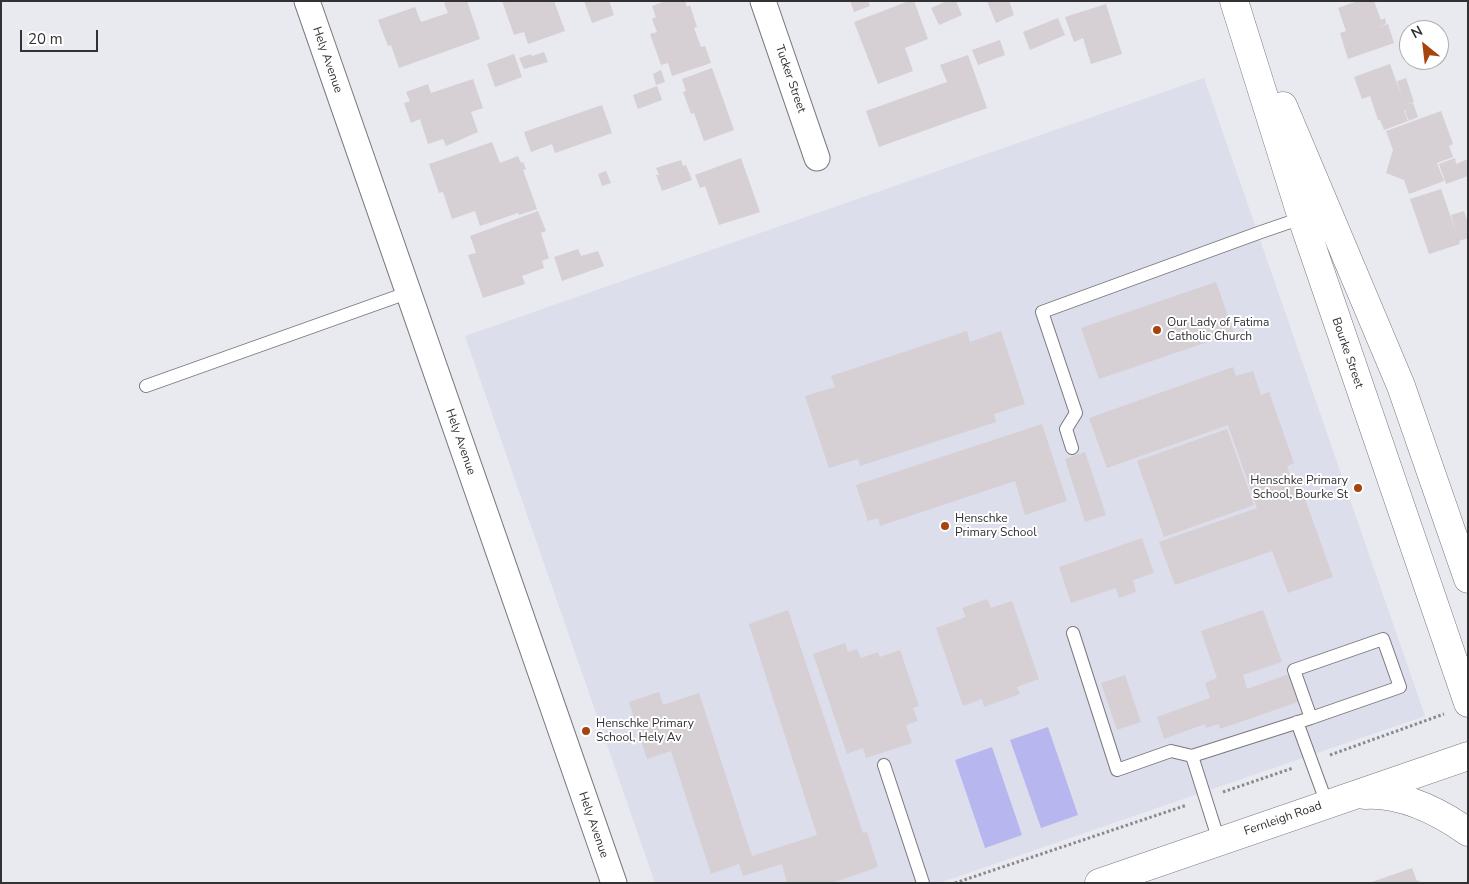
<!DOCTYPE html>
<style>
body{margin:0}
#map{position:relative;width:1469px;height:884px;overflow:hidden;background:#e9e9f0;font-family:"Nunito Sans",sans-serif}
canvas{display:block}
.frame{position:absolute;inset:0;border:2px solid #323235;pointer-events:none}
.north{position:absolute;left:1399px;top:20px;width:50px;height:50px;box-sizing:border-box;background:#fff;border:1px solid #adadae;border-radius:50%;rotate:331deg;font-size:14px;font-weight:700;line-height:20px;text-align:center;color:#323235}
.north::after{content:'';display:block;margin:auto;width:18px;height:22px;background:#a7430f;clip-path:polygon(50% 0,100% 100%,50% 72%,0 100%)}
.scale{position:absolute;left:20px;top:30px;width:78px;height:22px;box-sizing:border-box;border:2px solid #323235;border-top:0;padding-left:6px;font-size:15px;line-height:18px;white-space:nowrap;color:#323235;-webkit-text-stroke:4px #fff;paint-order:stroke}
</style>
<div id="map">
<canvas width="1469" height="884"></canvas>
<div class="frame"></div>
<div class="north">N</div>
<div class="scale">20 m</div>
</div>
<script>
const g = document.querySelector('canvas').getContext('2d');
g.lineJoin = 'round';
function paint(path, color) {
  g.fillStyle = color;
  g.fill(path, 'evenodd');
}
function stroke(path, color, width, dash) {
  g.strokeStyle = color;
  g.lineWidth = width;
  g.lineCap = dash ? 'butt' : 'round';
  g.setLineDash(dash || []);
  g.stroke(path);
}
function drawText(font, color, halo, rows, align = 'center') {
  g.font = font + ' "Nunito Sans",sans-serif';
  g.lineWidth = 4;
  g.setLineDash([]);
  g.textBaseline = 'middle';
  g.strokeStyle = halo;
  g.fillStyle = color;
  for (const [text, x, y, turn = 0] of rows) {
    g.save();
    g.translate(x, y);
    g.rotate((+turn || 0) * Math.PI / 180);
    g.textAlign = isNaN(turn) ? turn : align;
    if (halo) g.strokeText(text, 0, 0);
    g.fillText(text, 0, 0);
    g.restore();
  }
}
paint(new Path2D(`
 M1204,78l221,638 -486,167h-284l-190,-547z`), '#dddeec');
paint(new Path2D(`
 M1048,727l30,88 -37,13 -31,-88z
 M992,747l30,88 -37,13 -30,-88z`), '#b7b6ef');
paint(new Path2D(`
 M450,1h17l13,38 -81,29 -8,-23 -3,1 -10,-26 37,-13 6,15 27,-9 -4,-10z
 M502,1h52l11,30 -37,13 -4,-12 -10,3z
 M584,1h25l5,14 -22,8z
 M666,1h19l2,6 3,-2 7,22 -3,1 7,19 4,-1 6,17 -39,13 -4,-13 -7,2 -11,-31 7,-2 -5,-13 4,-2 -4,-11z
 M850,1h18l2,5 -16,6z
 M909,1h5l14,38 -23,9 8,23 -35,13 -24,-62z
 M947,1h9l6,14 -23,10 -8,-17z
 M987,1h22l5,14 -18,8z
 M1358,1h16l7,19 4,-2 1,6 -9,4 11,-4 6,19 -46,16 -8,-26 6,-2 -8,-23z
 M1106,4l16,50 -31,10 -8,-26 -9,4 -9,-25z
 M1058,18l7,17 -35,15 -7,-18z
 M1000,40l5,15 -27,10 -6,-15z
 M544,52l4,10 -24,7 -5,-11 12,-4 1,2z
 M514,54l8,23 -27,10 -8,-23z
 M968,55l19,53 -108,39 -13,-36 81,-29 -7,-17z
 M1390,64l12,33 -5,-16 9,-3 8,24 -9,3 8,-2 5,14 -9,4 -4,-9 2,-2 -3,1 4,10 -24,9 -4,-10h-2l-8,-24 -8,3 -8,-22z
 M712,68l22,62 -30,11 -10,-28 -3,1 -8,-22 3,-1 -4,-12z
 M661,70l4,12 -9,3 -3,-11z
 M473,79l10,29 -12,4 7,20 -32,14 -3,-7 -15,5 -8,-25 -9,4 -7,-20 6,-2 -4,-9 22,-8 3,9z
 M657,86l5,14 -24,9 -5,-14z
 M602,105l10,28 -57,20 -3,-9 -21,8 -7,-20z
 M1441,111l12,33 -4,2 4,11 -16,6 7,18 -35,13 -5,-14 -18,-7 7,-23 -7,-19z
 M492,142l8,21 18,-7 3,7 2,-1 3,7 -3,1 14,39 -18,6 -1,-2 -38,13 -5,-15 -23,8 -9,-27 -4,1 -10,-29z
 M741,158l19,54 -41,13 -14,-39 -5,2 -5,-13z
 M1455,158l1,6 12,-5v17l-22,8 -7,-20z
 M681,160l2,6 3,-1 6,15 -30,11 -6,-16h3l-3,-7z
 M606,171l5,12 -9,3 -4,-12z
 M1441,189l15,43 -5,-17 13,-4 4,13v14l-9,3 1,3 -31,10 -19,-55z
 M538,211l8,20 -5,2 8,25 -7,3 2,7 -22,8 3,8 -42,14 -15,-43 8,-2 -6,-17z
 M578,249l3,7 17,-5 6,15 -42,15 -8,-24z
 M1216,282l18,51 -135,46 -18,-51z
 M967,331l3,11 31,-11 24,73 -31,10 2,8 -136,44 -2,-7 -29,9 -24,-72 30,-9 -4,-11z
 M1233,367l3,9 17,-5 8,24 8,-3 25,71 -7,3 6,18 6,-2 34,95 -45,16 -16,-42 -97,34 -16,-43 98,-34 -29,-83 -121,43 -18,-50z
 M1042,424l25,77 -42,14 -10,-34 -135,45 -2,-8 -10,3 -12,-36z
 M1227,429l27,76 -90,32 -27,-76z
 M1085,452l21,63 -21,7 -20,-63z
 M1142,538l12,35 -21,7 3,12 -17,6 -3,-10 -45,15 -12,-36z
 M987,599l4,9 21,-7 27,78 -22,8 3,7 -36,13 -2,-8 -19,7 -27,-78 30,-11 -4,-9z
 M788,610l75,223 4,-1 11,35 -46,16h-45l-5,-19 -39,12 -4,-12 -28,10 -40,-123 -24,8 -18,-57 30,-10 4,13 36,-12 53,163 65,-21 -68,-211z
 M1263,610l19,52 -39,13 4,14 42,-15 9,28 -78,27 -1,-5 -13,4 -1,-4 -41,15 -7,-22 53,-19 -5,-15 12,-5 -16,-47z
 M845,643l3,9 9,-3 4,9 17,-6 2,5 20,-7 19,56 -6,2 5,13 -12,4 6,18 -46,15 -3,-10 -16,6 -34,-100z
 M1125,675l16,47 -24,8 -16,-47z
 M1412,868l5,13 2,-1 1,3h-51z`), '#d6cfd3');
const lane = new Path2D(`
 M146,386l261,-93
 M1072,448l-6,-19 10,-16 -34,-101 219,-80 41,-14
 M1073,633l44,137 54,-19 21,5 119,-38 89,-31 -17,-48 -89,31 17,48
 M1297,722l30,82
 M1192,756l27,85
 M884,765l39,118`);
const street = new Path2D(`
 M307,1l307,882
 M763,1l54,157`);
const secondary = new Path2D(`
 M1234,1l68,217 166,485
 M1283,106l118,280 67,193
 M1365,795c38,-2 73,16 103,37
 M1099,883l369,-127`);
stroke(lane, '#79797f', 14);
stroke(street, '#79797f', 27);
stroke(secondary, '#79797f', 29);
stroke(new Path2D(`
 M1330,755l114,-41
 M1223,792l70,-24
 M955,883l232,-78`), '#88888d', 3, [2.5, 2.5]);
stroke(lane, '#fff', 12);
stroke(street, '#fff', 25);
stroke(secondary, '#fff', 28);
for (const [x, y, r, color] of [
 [1157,330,5,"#a7430f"],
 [1358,488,5,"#a7430f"],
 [945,526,5,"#a7430f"],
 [586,731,5,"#a7430f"]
]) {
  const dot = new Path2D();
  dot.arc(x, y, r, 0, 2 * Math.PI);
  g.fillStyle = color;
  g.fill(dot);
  stroke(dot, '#fff', 2);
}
drawText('12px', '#323235', '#fff', [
 ["Hely Avenue",327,60,71],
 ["Tucker Street",790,79,71],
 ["Bourke Street",1347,353,71],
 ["Hely Avenue",460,442,71],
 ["Fernleigh Road",1283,819,-19],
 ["Hely Avenue",593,825,71]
]);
drawText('12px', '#323235', '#fff', [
 ["Our Lady of Fatima",1167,323],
 ["Catholic Church",1167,337],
 ["Henschke Primary",1348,481,"right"],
 ["School, Bourke St",1348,495,"right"],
 ["Henschke",955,519],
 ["Primary School",955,533],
 ["Henschke Primary",596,724],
 ["School, Hely Av",596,738]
], 'left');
</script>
